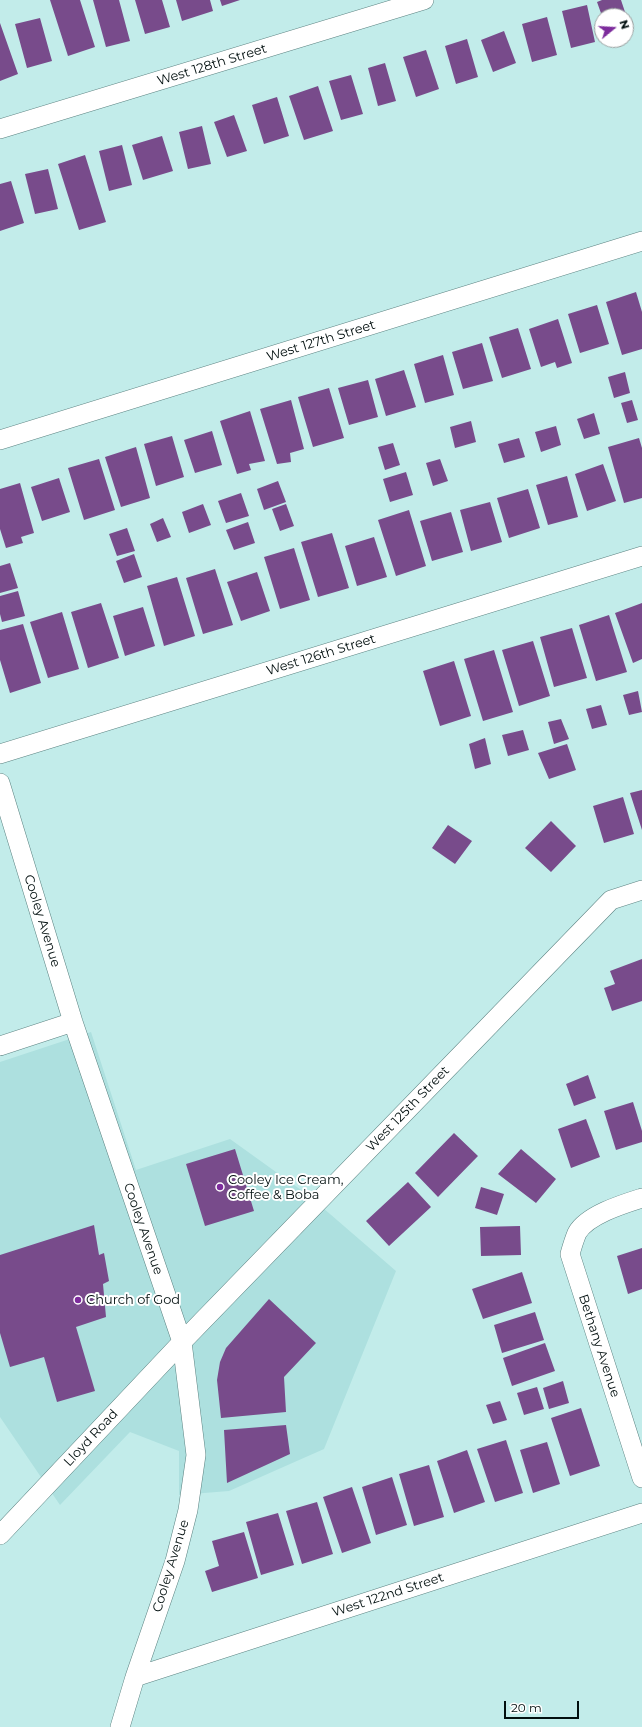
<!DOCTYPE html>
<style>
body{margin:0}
#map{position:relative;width:642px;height:1727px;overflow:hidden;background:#c2ecea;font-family:Montserrat,sans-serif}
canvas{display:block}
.north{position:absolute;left:594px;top:8px;width:40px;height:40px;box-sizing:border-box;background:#fff;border:1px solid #9a9f9f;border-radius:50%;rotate:72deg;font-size:11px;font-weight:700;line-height:16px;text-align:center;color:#020f0f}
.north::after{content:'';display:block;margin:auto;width:14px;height:18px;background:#7d2c9c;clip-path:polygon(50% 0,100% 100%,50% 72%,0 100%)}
.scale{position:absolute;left:504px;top:1701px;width:75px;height:18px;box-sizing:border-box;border:2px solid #020f0f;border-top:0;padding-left:5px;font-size:12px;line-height:14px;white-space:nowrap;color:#020f0f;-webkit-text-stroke:3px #fff;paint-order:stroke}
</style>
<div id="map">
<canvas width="642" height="1727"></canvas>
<div class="north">N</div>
<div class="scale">20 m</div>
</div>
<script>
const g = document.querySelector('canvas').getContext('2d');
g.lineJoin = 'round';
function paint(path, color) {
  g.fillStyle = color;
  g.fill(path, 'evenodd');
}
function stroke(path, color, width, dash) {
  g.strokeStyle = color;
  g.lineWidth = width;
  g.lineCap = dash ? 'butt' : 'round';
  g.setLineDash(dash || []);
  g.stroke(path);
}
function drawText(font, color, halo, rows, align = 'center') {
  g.font = font + ' Montserrat,sans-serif';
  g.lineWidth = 4;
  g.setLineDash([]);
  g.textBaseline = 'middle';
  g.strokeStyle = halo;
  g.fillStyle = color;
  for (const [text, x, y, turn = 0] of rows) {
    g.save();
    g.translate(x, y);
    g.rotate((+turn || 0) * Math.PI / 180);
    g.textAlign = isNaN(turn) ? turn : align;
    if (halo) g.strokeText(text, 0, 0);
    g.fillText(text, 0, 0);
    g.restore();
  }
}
paint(new Path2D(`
 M91,1032l45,138 94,-31 78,56 88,76 -72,178 -95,42 -50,4v-44l-49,-19 -70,73 -60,-88v-355z`), '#ade0df');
paint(new Path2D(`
 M50,0h30l15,47 -27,9z
 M93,0h26l11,41 -24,6z
 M135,0h27l8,27 -25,7z
 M176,0h34l3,11 -31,10z
 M220,0h20l-18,6z
 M602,0h19l10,30 -5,1v-15h-24l-5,-14z
 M587,5l8,37 -24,6 -9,-37z
 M547,17l10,38 -25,7 -10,-38z
 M40,18l12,43 -25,7 -12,-44z
 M0,23l18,51 -18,7z
 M504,31l12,32 -23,9 -12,-32z
 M467,39l11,38 -22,7 -11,-38z
 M426,50l13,39 -23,8 -13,-40z
 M385,63l11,38 -18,5 -10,-38z
 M351,75l12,39 -22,6 -12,-39z
 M318,86l15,45 -29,9 -15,-44z
 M277,97l12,39 -25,8 -12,-39z
 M234,115l13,36 -20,6 -13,-35z
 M202,126l9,38 -23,5 -9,-37z
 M162,136l11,35 -30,9 -11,-35z
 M122,145l10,40 -23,6 -10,-40z
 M85,155l21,67 -27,8 -21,-66z
 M48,169l10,40 -23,5 -10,-40z
 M11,181l13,42 -24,8v-47z
 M636,292l6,20v37l-20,6 -16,-53z
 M597,305l12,39 -29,9 -12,-39z
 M558,319l14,44 -15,5 -2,-6 -14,5 -12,-38z
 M518,328l13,41 -29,9 -13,-41z
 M482,343l11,38 -30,8 -11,-37z
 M443,355l11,40 -29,8 -11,-39z
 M404,370l12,37 -30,9 -11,-37z
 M625,372l5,21 -16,5 -6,-21z
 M368,380l10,37 -29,8 -11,-37z
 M329,388l15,50 -31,9 -15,-50z
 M291,400l13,49 -14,4 1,9 -14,2 -17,-55z
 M632,400l6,20 -11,3 -6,-20z
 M250,411l15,50 -16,3 2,6 -14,4 -17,-53z
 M594,413l6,21 -16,5 -7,-20z
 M471,421l5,21 -21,6 -5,-21z
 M556,426l5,19 -20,7 -6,-20z
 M212,431l10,34 -27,8 -11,-33z
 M172,436l12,41 -28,9 -12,-42z
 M519,438l6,19 -21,6 -6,-19z
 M639,438l3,10v50l-18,5 -16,-56z
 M393,443l7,22 -15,5 -7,-23z
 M136,447l14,51 -29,9 -16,-50z
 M99,459l16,51 -31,10 -16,-52z
 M440,459l8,22 -15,5 -7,-23z
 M603,464l13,37 -29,10 -12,-37z
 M406,472l7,23 -23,7 -7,-23z
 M567,476l11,41 -30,8 -12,-40z
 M59,478l11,34 -28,9 -11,-34z
 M278,481l8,21 -22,8 -7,-21z
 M20,483l14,50 -13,4 2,6 -17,5 -6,-19v-40z
 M528,489l12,39 -31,10 -12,-40z
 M241,493l8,23 -23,7 -8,-22z
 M490,502l12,40 -31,9 -11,-41z
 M203,504l8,21 -22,8 -7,-21z
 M286,504l8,22 -14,5 -8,-22z
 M409,510l17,56 -30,10 -18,-56z
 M451,512l12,40 -31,9 -12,-40z
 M163,518l8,19 -14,5 -7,-18z
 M248,522l7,21 -21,7 -8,-20z
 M127,528l8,23 -18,5 -8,-22z
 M332,533l17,55 -31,9 -17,-55z
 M374,537l13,40 -30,9 -12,-40z
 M294,548l16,52 -30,9 -16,-52z
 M134,554l8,23 -18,6 -8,-22z
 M10,563l8,25 -18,5v-27z
 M215,569l18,56 -30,9 -17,-56z
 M257,572l13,39 -29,10 -14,-39z
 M177,577l18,59 -31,10 -17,-60z
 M18,591l7,25 -23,6 -2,-8v-18z
 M101,603l18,55 -31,10 -17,-56z
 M642,603v56l-9,4 -18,-50z
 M143,607l12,39 -30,10 -12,-40z
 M62,612l17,57 -31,9 -18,-56z
 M609,615l18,57 -31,9 -17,-56z
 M23,624l18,59 -31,10 -10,-33v-30z
 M572,628l15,50 -33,9 -14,-50z
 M533,641l17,55 -31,10 -17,-56z
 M494,650l19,62 -30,9 -19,-62z
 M454,661l17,55 -31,10 -17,-55z
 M638,691l4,21 -13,3 -6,-20z
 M601,705l6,20 -15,4 -6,-20z
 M561,719l8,20 -15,5 -6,-22z
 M523,730l6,20 -21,6 -6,-21z
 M485,738l6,26 -16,5 -6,-25z
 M567,744l9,26 -27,9 -11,-26z
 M642,790v40l-12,-37z
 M623,797l11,37 -30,9 -11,-37z
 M551,821l25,25 -25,26 -26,-24z
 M448,825l24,16 -17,23 -23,-16z
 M642,959v42l-30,10 -8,-23 11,-4 -5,-13z
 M588,1075l8,23 -22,8 -8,-22z
 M633,1102l9,29v11l-26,8 -12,-39z
 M586,1119l14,38 -29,11 -13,-39z
 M454,1133l24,23 -40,41 -23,-24z
 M235,1149l19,62 -49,15 -19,-62z
 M521,1149l35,30 -20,24 -38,-29z
 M408,1182l23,25 -42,39 -23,-25z
 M481,1187l23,7 -7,21 -22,-7z
 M94,1225l5,30 5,-2 5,28 -6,3 3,33 -30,10 19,64 -38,11 -13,-45 -34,10 -10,-34v-78z
 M520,1226l1,29 -40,1 -1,-29z
 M642,1248v41l-14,5 -11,-38z
 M522,1272l10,31 -49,16 -11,-30z
 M269,1299l47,44 -32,34 2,35 -65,6 -4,-38 3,-18 6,-14z
 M535,1312l9,28 -42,13 -8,-28z
 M545,1343l10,28 -43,15 -9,-28z
 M563,1381l6,22 -20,6 -6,-21z
 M537,1387l7,22 -20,6 -7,-22z
 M500,1401l7,19 -14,4 -7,-19z
 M581,1408l19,58 -30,10 -19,-58z
 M286,1425l4,29 -63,29 -3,-53z
 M506,1440l17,53 -28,9 -18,-53z
 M547,1442l13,42 -27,9 -13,-43z
 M467,1450l18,52 -31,11 -17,-52z
 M429,1465l15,52 -30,9 -15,-52z
 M392,1477l15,48 -31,10 -14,-48z
 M352,1487l19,56 -29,10 -19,-56z
 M317,1502l16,52 -31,10 -16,-53z
 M278,1513l16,52 -33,10 -15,-53z
 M244,1532l14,46 -46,14 -7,-21 14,-5 -7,-25z`), '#784b8b');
const street = new Path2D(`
 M0,129l424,-129
 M0,440l642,-199
 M0,754l642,-198
 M0,783l73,239 109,320 14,113 -8,55 -13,51 -40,116 -15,50
 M0,1046l73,-24
 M642,1198c-19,6 -55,17 -65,35 -3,7 -5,14 -7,21l72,224
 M0,1535l182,-193 429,-442 31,-10
 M135,1677l507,-164`);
stroke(street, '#5c8382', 20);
stroke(street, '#fff', 19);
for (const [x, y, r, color] of [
 [220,1187,4,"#7d2c9c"],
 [78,1300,4,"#7d2c9c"]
]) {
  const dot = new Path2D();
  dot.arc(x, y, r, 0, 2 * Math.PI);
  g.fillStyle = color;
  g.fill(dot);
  stroke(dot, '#fff', 1.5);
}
drawText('13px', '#020f0f', '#fff', [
 ["West 128th Street",212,65,-17],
 ["West 127th Street",321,341,-17],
 ["West 126th Street",321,655,-17],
 ["Cooley Avenue",42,921,73],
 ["West 125th Street",408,1109,-46],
 ["Cooley Avenue",143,1229,71],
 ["Bethany Avenue",599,1346,72],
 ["Lloyd Road",91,1438,-47],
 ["Cooley Avenue",171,1566,-73],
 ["West 122nd Street",388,1595,-18]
]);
drawText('13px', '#020f0f', '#fff', [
 ["Cooley Ice Cream,",228,1180],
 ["Coffee & Boba",228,1195],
 ["Church of God",86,1300]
], 'left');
</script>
